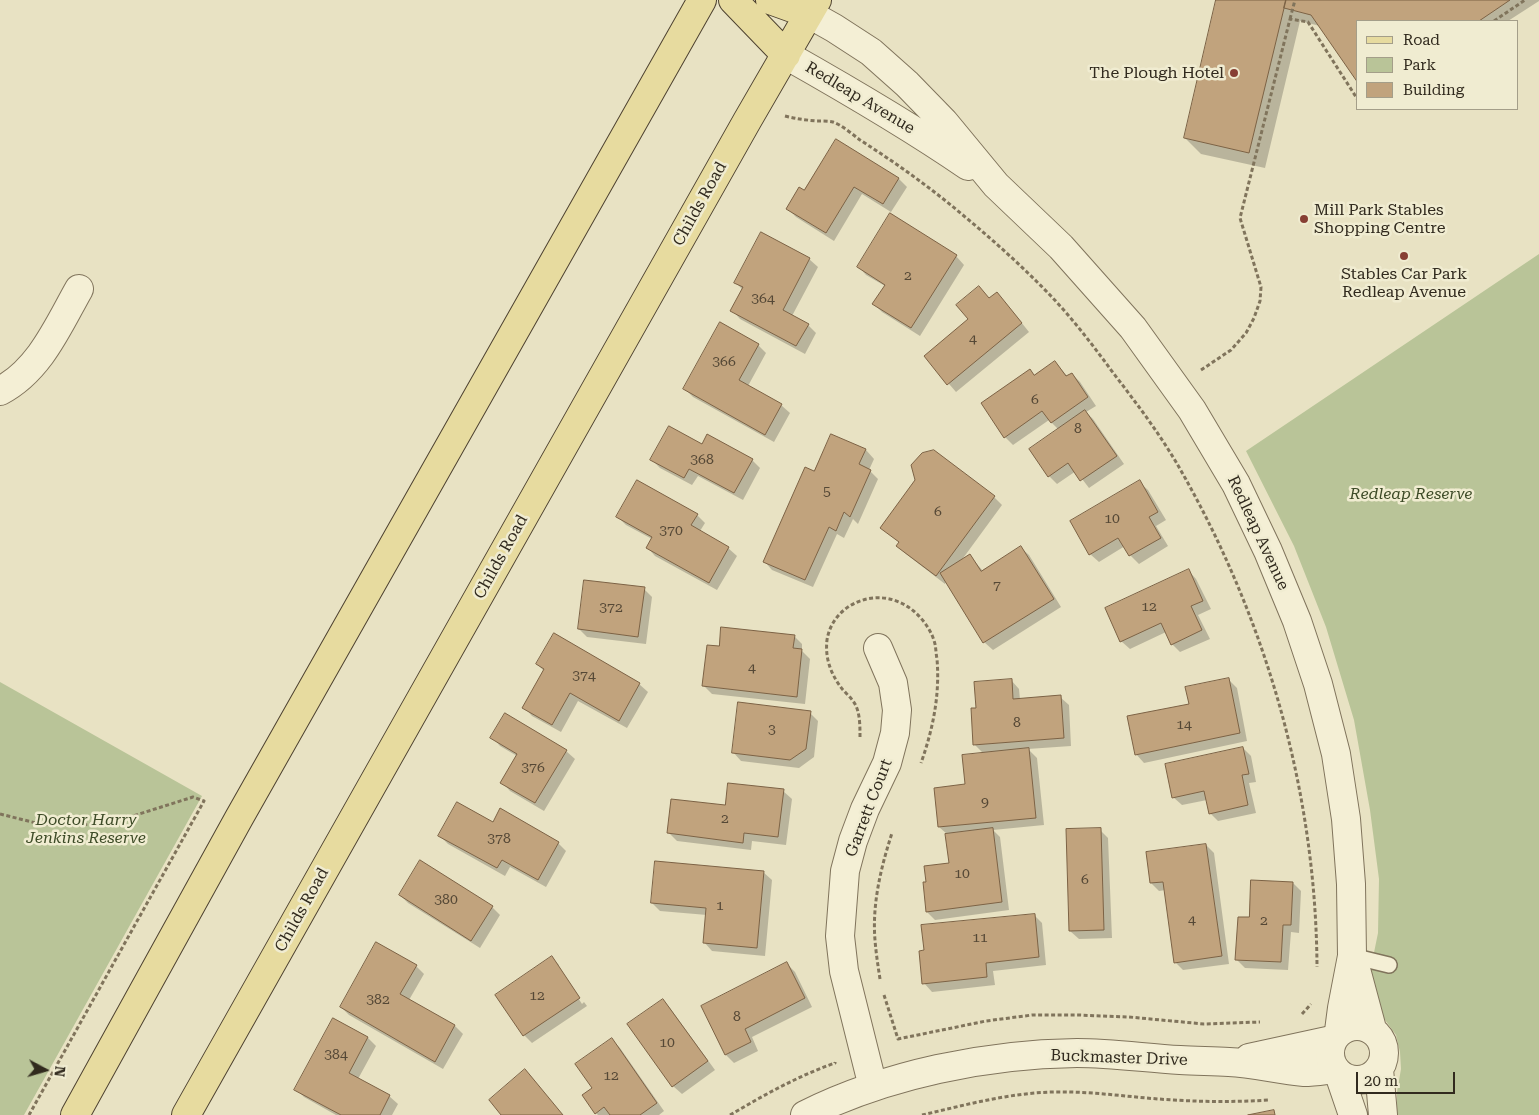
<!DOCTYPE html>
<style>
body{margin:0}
#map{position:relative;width:1539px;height:1115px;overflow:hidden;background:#e8e2c3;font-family:"Roboto Serif",serif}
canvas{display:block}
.legend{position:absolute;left:1356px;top:20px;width:162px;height:90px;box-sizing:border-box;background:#f0ecd1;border:1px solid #a49e89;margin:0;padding:6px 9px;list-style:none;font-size:15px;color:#312a1e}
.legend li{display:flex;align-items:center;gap:10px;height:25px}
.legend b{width:25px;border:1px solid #a49e89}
.north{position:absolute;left:20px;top:1045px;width:50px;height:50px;-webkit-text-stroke:4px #f0ecd1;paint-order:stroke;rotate:96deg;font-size:14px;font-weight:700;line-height:20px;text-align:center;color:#312a1e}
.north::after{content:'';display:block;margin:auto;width:18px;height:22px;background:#312a1e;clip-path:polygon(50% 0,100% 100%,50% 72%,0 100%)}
.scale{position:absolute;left:1356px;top:1072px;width:99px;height:22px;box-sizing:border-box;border:2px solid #312a1e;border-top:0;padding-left:6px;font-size:15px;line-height:18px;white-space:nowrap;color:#312a1e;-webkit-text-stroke:4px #f0ecd1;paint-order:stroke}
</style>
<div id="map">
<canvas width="1539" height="1115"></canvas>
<ul class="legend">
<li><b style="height:6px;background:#e7db9f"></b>Road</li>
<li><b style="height:14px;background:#b9c498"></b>Park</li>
<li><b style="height:14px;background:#c1a37d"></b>Building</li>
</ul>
<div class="north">N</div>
<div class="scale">20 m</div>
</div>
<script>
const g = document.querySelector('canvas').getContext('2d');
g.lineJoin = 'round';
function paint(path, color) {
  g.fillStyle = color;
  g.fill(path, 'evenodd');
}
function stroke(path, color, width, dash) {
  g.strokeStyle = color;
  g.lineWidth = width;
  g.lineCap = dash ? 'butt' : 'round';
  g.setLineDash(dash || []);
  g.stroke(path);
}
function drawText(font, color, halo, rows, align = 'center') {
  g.font = font + ' "Roboto Serif",serif';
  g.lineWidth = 5;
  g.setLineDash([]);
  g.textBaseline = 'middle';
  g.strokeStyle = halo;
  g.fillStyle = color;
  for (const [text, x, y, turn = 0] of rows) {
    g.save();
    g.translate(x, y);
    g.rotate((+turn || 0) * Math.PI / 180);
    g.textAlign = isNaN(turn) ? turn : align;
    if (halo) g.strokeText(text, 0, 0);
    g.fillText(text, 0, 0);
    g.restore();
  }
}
paint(new Path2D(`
 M1539,254v861h-142v-23l4,-23 -1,-17 -4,-17 -19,-26 -8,-32 9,-44 1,-54 -9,-69 -16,-90 -28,-93 -32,-81 -48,-95z
 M0,682l202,114 -178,319h-24z`), '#b9c498');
paint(new Path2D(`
 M1218,0h321v1l-31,20h-150l-38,5 -20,-5 -35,147 -64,-14 -16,-16z
 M836,140l63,39 8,8 -16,25 -29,-18 -28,47 -38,-24 -8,-8 16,-17z
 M891,215l65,41 8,9 -44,71 -38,-24 -8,-8 11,-18 -19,-11 -8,-9z
 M762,234l47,25 9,8 -26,49 16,9 8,8 -11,21 -65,-35 -8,-9 11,-20 -8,-8z
 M990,299l15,3 24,30 -73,60 -31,-36 44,-37z
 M758,345l8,8 -18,33 33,19 9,8 -16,29 -81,-45 -8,-8z
 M1055,362l13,15 4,-3 8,8 16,24 -10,6 7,7 31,45 -35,24 -13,-17 -19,13 -8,-8 9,-47 -9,-9 -36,25 -8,-8 25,-66 5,5z
 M831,436l35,14 8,9 -5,11 9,9 -20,45 -5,-5 -9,19 -7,-4 -24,53 -41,-17 -8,-9 51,-88z
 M702,446l50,14 8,8 -17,32 -45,-24 -6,9 -32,-17 -8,-8z
 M1139,482l9,8 18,30 -10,6 12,20 -29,18 -9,-9 -5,-9 -26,16 -9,-8z
 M994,497l8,8 -41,56 9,-5 13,15 37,-24 9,8 32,52 -68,43 -9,-8 -38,-60 -1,2 -39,-30 -9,-8 3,-3 -18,-15z
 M697,515l8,8 -5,8 28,17 9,8 -20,34 -62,-34 -8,-9 5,-8 -26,-14 -9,-9z
 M1188,570l8,9 15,30 -13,6 12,24 -30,13 -8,-8 -6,-12 -36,17 -9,-8z
 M644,589l8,8 -6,47 -59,-7 -8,-8z
 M794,636l8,8v7l8,8 -5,45 -93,-10 -8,-8 16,-38z
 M537,664l102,20 9,8 -21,36 -49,-27 -17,31 -29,-16 -8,-9 20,-36z
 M1228,679l9,9 10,53 -103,22 -8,-9 54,-49z
 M1011,680l8,9 1,11 40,-3 9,8 2,41 -43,3 9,9 7,67 -51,5 7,7 9,73 -74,10 -8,-8v-29l23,-19 -3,-30 -8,-7 28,-41 17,-32 -10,-10 3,-35z
 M810,713l8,8 -4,36 -15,11 -58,-7 -8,-9z
 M506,715l60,36 9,8 -31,52 -34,-20 -8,-9 15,-26 -17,-10 -8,-9z
 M1243,748l8,8 5,26 -7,1 7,30 -38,8 -8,-8 -3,-13 -25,5 -9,-8z
 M783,791l9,8 -6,46 -34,-4 -1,9 -74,-9 -8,-8 57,-26z
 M493,824l65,19 8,8 -20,36 -36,-20 -5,9 -57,-32 -8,-8z
 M1100,830l8,8 4,100 -33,1 -9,-8z
 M1206,845l8,8 15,111 -46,6 -8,-8 -9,-72 -7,1 -8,-8z
 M763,872l9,8 -7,76 -53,-5 -8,-9 3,-27 -47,-4 -8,-8z
 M1293,883l8,8 -2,42 -8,-1 -3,38 -43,-2 -8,-8z
 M400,895l92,12 8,8 -20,33 -72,-45z
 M1034,915l8,8 4,42 -53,6 2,14 -63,7 -8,-9z
 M552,958l7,7h-2l25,39 2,-2 3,4 -55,37 -8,-8z
 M787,964l8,8 17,35 -60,30 6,14 -24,12 -8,-8 -24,-49z
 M416,966l8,8 -15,26 46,26 8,8 -20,35 -94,-54 -8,-8z
 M662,1000l8,8 45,62 -33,24 -9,-8 -44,-62z
 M333,1020l35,18 8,8 -18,33 31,17 9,8 -6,11h-56l-32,-18 -8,-8z
 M612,1040l8,8 44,63 -5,4h-61l-2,-2 -3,-25z`), '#0003');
const building = new Path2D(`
 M1216,0h70l-37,153 -65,-15z
 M1286,0h224l-31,21h-121v62l-47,-68 -27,-7z
 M836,139l63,39 -16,26 -29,-17 -28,46 -40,-24 13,-22 5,3z
 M890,213l67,42 -46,73 -39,-24 13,-19 -28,-18z
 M761,232l49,26 -27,52 26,14 -13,22 -66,-35 13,-24 -9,-4z
 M979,286l10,12 8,-6 25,31 -75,62 -23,-29 44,-37 -12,-14z
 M720,322l39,22 -20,36 43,24 -17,31 -82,-46z
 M1055,361l11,15 6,-3 16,24 -37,26 -9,-12 -38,27 -23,-35 49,-34 4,6z
 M1085,410l32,46 -37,25 -12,-18 -20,14 -19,-28z
 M669,426l33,18 5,-10 46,25 -19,34 -45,-24 -5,9 -34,-18z
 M831,434l35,15 -7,15 12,6 -21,47 -6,-5 -8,19 -7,-4 -24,53 -42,-18 42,-95 9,4z
 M934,450l61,46 -59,80 -40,-30 3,-4 -19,-14 35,-48 -4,-15 11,-12z
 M637,480l61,34 -7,11 38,22 -20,36 -63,-35 6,-11 -36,-20z
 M1140,480l18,32 -9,5 12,21 -32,18 -11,-18 -29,17 -19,-34z
 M1021,546l33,53 -71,44 -43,-70 30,-19 11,17z
 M1189,569l14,32 -12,5 11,24 -31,15 -10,-22 -41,19 -15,-34z
 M584,580l61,7 -7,50 -60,-8z
 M721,627l74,8 -2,13 9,1 -5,48 -95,-11 5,-41 12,1z
 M554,633l86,50 -21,38 -49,-28 -18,32 -30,-17 22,-39 -8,-5z
 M1229,678l11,55 -105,22 -8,-39 62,-12 -4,-17z
 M1012,679l1,20 48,-4 3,43 -91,7 -2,-37h5l-2,-26z
 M738,702l73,9 -5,38 -16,11 -58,-7z
 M505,713l62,37 -32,53 -35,-20 17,-29 -27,-16z
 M1243,747l6,27 -7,1 6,30 -39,9 -5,-23 -32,7 -7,-34z
 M1029,748l7,70 -98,9 -4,-39 31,-4 -3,-29z
 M728,783l56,6 -6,48 -34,-4 -1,10 -76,-10 4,-34 54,6z
 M457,802l36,20 7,-14 59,34 -21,38 -36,-20 -5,8 -59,-32z
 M993,828l9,74 -76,10 -3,-30h3l-2,-16 25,-3 -4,-29z
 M1101,828l3,102 -35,1 -3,-102z
 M1206,844l16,112 -48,7 -11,-81 -13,1 -4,-31z
 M420,860l73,46 -22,35 -72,-46z
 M655,861l109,10 -7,77 -54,-5 3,-35 -55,-5z
 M1251,880l42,2 -2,43h-8l-2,37 -46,-2 3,-43h11z
 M1035,914l4,43 -53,6 1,14 -65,7 -3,-33 5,-1 -3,-25z
 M376,942l41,23 -17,29 55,31 -20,37 -95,-55z
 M552,956l28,42 -57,38 -28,-41z
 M787,962l18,36 -60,31 6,13 -26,13 -24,-49z
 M663,999l45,62 -36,26 -45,-63z
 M333,1018l35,19 -19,36 41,22 -10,20h-39l-47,-25z
 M612,1038l45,65 -17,12h-30l-6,-8 -9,7 -13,-19 10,-7 -17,-24z
 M525,1069l38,46h-62l-12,-15z
 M1274,1110l1,5h-27z`);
paint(building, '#c1a37d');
stroke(building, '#7c6245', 1);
const service = new Path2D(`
 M1352,956l37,9`);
const minor = new Path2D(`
 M0,391c40,-21 58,-65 79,-102
 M1249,1058l83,-18
 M873,1087l-29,-116 -4,-35 5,-65 8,-30 12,-32 22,-46 8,-30 2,-23 -4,-27 -15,-35
 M805,1115c82,-41 182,-61 272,-62 35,0 68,5 103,7 16,1 32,1 49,2 25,1 50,8 75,10 10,0 21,-2 30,-3`);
const tertiary = new Path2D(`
 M809,14l25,14 37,24 36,32 37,38 52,63 65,62 72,81 59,82 44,74 32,67 29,70 21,63 18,70 10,65 5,65 1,72 -10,52 -3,23
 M786,55c62,35 124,71 182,111
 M1354,962l18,67
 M1330 1053a27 27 0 1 1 54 0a27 27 0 1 1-54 0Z
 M1379,1069l4,46
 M1339,1074l14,41`);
const primary = new Path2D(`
 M733,0l53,55
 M770,0l39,14
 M75,1115l164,-297 463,-818
 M186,1115l561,-994 70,-121`);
stroke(service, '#80745c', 18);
stroke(minor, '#80745c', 30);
stroke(tertiary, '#80745c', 30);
stroke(primary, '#4e4230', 30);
stroke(new Path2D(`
 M1290,19l5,-19
 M1494,21l31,-21
 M785,116c11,3 21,4 32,5 5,0 11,0 16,1 9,3 19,12 27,18 36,23 71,48 104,76 30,25 59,51 86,79 22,23 42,49 61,75 23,30 46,60 65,92 89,153 140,328 141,505
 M1201,370l30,-20 15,-17 8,-15 6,-17 1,-14 -21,-69 50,-199 18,3 50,78
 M860,737c0,-11 0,-24 -5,-33 -4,-7 -11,-12 -15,-18 -10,-14 -15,-29 -13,-46 5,-33 42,-51 72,-38 17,7 32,25 36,42 1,5 1,10 2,15 3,36 -4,70 -16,104
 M0,814l40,10 39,1 38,-4 76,-24 11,4 -175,314
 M880,979c-2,-13 -4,-26 -5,-39 -3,-36 6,-73 17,-107
 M884,995l14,44 88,-18 46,-6h46l51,2 75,7 56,-2
 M1302,1014l9,-10
 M730,1115c34,-20 68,-39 105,-52v-1
 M922,1115c43,-10 87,-22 131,-23 41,-1 81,6 121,8 32,2 63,2 95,0`), '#80745c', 3, [4, 2.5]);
stroke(service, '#f4efd5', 15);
stroke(minor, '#f4efd5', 28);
stroke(tertiary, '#f4efd5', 28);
stroke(primary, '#e7db9f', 28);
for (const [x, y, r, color] of [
 [1234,73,5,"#873f33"],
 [1304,219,5,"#873f33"],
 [1404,256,5,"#873f33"]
]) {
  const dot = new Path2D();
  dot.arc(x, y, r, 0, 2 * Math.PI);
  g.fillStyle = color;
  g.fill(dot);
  stroke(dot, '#f0ecd1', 2);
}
drawText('14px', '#554836', null, [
 ["2",908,276],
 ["364",763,299],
 ["4",973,339],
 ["366",724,362],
 ["6",1035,400],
 ["8",1078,429],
 ["368",702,460],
 ["5",827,492],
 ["6",938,512],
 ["10",1112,519],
 ["370",671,531],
 ["7",997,586],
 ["12",1149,607],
 ["372",611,608],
 ["4",752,668],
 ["374",584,676],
 ["8",1017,723],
 ["14",1184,725],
 ["3",772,730],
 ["376",533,768],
 ["9",985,803],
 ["2",725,819],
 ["378",499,839],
 ["10",962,874],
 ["6",1085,880],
 ["380",446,900],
 ["1",720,906],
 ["4",1192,920],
 ["2",1264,921],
 ["11",980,938],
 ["12",537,996],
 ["382",378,1000],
 ["8",737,1017],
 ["10",667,1043],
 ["384",336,1055],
 ["12",611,1076]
]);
drawText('16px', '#312a1e', '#f0ecd1', [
 ["The Plough Hotel",1224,73],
 ["Mill Park Stables",1314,210,"left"],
 ["Shopping Centre",1314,228,"left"],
 ["Stables Car Park",1404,274,"center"],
 ["Redleap Avenue",1404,292,"center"]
], 'right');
drawText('16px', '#312a1e', '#f0ecd1', [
 ["Redleap Avenue",860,98,31],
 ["Childs Road",700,204,-61],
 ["Redleap Avenue",1258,533,65],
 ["Childs Road",501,557,-61],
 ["Garrett Court",869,808,-69],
 ["Childs Road",302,910,-61],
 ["Buckmaster Drive",1119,1058,2]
]);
drawText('italic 16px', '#3d4b27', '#f0ecd1', [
 ["Redleap Reserve",1411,494],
 ["Doctor Harry",86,820],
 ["Jenkins Reserve",86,838]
]);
</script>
